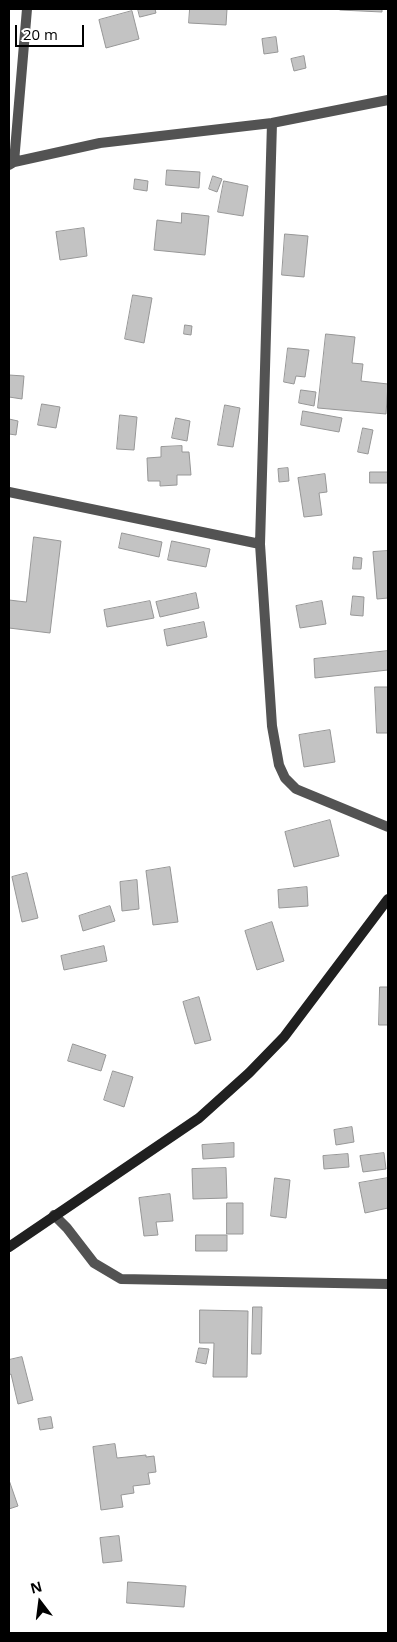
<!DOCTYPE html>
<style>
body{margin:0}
#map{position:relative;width:397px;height:1642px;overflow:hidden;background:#fff;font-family:"Open Sans",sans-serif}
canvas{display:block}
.frame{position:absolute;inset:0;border:10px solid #000;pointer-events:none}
.north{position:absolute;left:15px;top:1577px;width:50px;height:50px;-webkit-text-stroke:4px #fff;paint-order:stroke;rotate:345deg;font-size:14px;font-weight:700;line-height:20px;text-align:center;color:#000}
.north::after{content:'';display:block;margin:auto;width:18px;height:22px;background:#000;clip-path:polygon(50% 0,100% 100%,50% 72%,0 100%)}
.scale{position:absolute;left:15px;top:25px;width:69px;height:22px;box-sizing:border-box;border:2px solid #000;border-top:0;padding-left:6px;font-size:15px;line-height:18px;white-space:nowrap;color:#000;-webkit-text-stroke:4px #fff;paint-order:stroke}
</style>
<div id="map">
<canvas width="397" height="1642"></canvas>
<div class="frame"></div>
<div class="north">N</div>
<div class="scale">20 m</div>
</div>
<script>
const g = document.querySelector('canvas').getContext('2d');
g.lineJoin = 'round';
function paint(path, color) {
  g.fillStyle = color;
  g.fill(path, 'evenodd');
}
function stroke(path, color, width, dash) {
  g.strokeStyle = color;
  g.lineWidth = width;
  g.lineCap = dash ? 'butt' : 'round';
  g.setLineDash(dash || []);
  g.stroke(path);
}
const building = new Path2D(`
 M138,9h17l1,4 -16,4z
 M190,9h37l-1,16 -37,-2z
 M340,9h42v3l-42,-2z
 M132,11l7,28 -33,9 -7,-28z
 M276,37l2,15 -14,2 -2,-15z
 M304,56l2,12 -12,3 -3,-12z
 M167,170l33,2 -1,16 -33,-3z
 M213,176l9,3 -5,13 -8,-3z
 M135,179l13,2 -1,10 -13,-2z
 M224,181l24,5 -5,30 -25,-4z
 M182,213l27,3 -4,39 -51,-5 3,-30 24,3z
 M84,228l3,28 -27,4 -4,-28z
 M285,234l23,2 -4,41 -22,-2z
 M133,295l19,3 -8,45 -19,-4z
 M185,325l7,1 -1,9 -7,-1z
 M326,334l29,3 -3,26 11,1 -2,17 27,3 -2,30 -68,-6z
 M288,348l21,2 -4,27 -9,-1 -2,8 -10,-2z
 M9,375l15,1 -2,23 -13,-2z
 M301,390l15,2 -2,14 -15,-3z
 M42,404l18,3 -4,21 -18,-3z
 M225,405l15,3 -7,39 -15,-2z
 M303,411l39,7 -3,14 -38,-7z
 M120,415l17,2 -3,33 -17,-1z
 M176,418l14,3 -3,20 -15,-3z
 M9,419l9,2 -2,14 -7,-1z
 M363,428l10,2 -5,24 -10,-2z
 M182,446v6h7l2,23h-14v10l-17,1v-5h-12l-1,-23 14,-1v-10z
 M288,468l1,13 -10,1 -1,-13z
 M370,472h18v11h-18z
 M325,474l2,18 -8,1 3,22 -18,2 -6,-39z
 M122,533l40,9 -3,15 -40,-9z
 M34,537l27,4 -11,92 -41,-5v-28l17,2z
 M172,541l38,8 -4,18 -38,-7z
 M388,551v47l-11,1 -4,-47z
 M354,557l8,1 -1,11h-8z
 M196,593l3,15 -39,9 -4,-15z
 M353,596l11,1 -1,19 -12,-1z
 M150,601l4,17 -47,9 -3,-17z
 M322,601l4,23 -26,4 -4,-22z
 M204,622l3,15 -40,9 -3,-16z
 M388,651v19l-73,8 -1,-19z
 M375,687h13v46h-11z
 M330,730l5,32 -31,5 -5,-32z
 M330,820l9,36 -45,11 -9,-35z
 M170,867l8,55 -25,3 -7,-54z
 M27,873l11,45 -16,4 -10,-45z
 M137,880l2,29 -17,2 -2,-29z
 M307,887l1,19 -29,2 -1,-18z
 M110,906l5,15 -32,10 -4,-15z
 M272,922l12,39 -27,9 -12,-39z
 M104,946l3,15 -43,9 -3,-14z
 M380,987h8v38h-9z
 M199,997l12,43 -16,4 -12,-42z
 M73,1044l33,11 -5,16 -33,-10z
 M113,1071l20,6 -9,30 -20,-7z
 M352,1127l2,15 -18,3 -2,-15z
 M234,1143v14l-31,2 -1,-14z
 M384,1153l2,16 -23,3 -3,-16z
 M348,1154l1,13 -25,2 -1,-13z
 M226,1168l1,30 -34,1 -1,-30z
 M275,1178l15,2 -4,38 -15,-2z
 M388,1178v30l-23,5 -6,-30z
 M170,1194l3,27 -17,1 2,13 -14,1 -5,-38z
 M227,1203h16v31h-16z
 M196,1235h31v16h-31z
 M253,1307h9l-1,47h-9z
 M200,1310l48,1 -1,66h-34l1,-34h-14z
 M199,1348l10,1 -3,15 -10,-2z
 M22,1357l11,43 -15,4 -7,-30 -2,1v-15z
 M51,1417l2,11 -13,2 -2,-11z
 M115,1444l2,14 29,-3v2l8,-1 2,16 -8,1 2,11 -17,2 1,7 -13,2 2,12 -22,3 -8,-63z
 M9,1480l9,26 -9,3z
 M119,1536l3,25 -19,2 -3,-25z
 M128,1582l58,4 -2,21 -57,-4z`);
paint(building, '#c3c3c3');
stroke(building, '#979797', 1);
stroke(new Path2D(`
 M272,123l-12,421 12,182 7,39 6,13 11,11 92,38
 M14,162l13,-153
 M9,165l5,-3 86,-19 172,-20 116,-23
 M9,492l251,52
 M54,1215l13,13 27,35 27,16 267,5`), '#535353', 10);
stroke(new Path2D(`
 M9,1247l190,-129 50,-45 35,-36 104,-138`), '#202020', 10);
</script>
